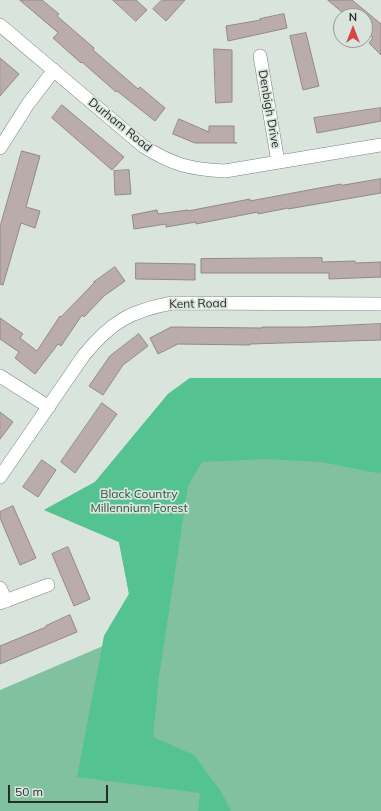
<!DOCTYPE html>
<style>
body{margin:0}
#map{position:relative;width:381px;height:811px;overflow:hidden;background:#d9e4dd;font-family:Mulish,sans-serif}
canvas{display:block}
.north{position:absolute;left:333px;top:8px;width:40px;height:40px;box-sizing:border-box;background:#d9e4dd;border:1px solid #929a95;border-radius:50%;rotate:0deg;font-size:11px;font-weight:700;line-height:16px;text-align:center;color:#272c29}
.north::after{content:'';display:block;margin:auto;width:14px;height:18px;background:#d54647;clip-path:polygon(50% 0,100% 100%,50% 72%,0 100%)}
.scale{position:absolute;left:8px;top:785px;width:100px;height:18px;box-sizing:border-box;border:2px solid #272c29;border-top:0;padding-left:5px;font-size:12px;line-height:14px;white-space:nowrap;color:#272c29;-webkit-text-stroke:3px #d9e4dd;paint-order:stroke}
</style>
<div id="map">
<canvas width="381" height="811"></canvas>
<div class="north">N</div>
<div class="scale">50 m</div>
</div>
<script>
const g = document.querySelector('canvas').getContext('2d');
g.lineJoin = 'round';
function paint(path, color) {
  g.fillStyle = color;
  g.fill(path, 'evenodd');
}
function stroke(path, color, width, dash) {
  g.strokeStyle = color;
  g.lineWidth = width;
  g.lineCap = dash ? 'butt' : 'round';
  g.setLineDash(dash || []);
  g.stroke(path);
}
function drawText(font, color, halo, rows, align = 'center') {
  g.font = font + ' Mulish,sans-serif';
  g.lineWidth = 3.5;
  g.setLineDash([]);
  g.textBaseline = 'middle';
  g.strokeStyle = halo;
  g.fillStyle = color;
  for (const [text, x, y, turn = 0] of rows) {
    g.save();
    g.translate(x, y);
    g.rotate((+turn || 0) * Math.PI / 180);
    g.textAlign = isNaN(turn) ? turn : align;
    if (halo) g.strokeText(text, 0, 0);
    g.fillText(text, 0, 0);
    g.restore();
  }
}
paint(new Path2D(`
 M190,378h191v433h-381v-121l103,-44 1,-10 25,-42 -10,-52 -75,-32 51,-28 73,-88z`), '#81c1a0');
paint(new Path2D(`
 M190,378h191v94l-4,1 -56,-11 -54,-3 -65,3 -14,24 -29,191 -6,60 41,18 28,38 9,18h-33l2,-18 -123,-16 27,-141 25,-42 -10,-52 -75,-32 51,-28 73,-88z`), '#54c391');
const building = new Path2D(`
 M20,0h22l17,14 -2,2 37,32 -1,2 45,39 2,-2 25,21 -10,13 -38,-30 -1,1 -34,-30 -1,1 -28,-25 5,-5z
 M113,0h23l11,10 -11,11z
 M162,0h23l-19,21 -13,-12z
 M328,0h24l29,24v31l-12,-12 4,-5 -8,-7v-15h-18z
 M284,14l3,14 -59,13 -2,-15 35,-6 -1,-1z
 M306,33l13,53 -16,4 -13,-54z
 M214,49l18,1v52l-16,1z
 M0,58l19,16 -19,22z
 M62,105l62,52 -12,13 -60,-52z
 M381,108v13l-64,12 -3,-15z
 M179,119l30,13v-6h25v16l3,1h-42l-22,-9z
 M22,151l18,5 -14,51 14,4 -5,17 -14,-5 -18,62 -3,-1v-57z
 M129,170l2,24 -16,1 -1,-24z
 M381,179v14l-93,16v-1l-30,6v-2l-62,12v-2l-30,5v-3l-32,5 -2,-14 25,-5 1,4 30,-4v1l62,-12v2l91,-17 1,1z
 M322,258v4l33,-1v2l26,-1v15l-52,2v-6h-128v-14z
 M136,263l59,1v16l-59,-1z
 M115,267l10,14 -21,15 -20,21 -2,-2 -21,31 -3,-2 -23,30 -20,-16 4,-6 -19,-13v-21l23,16 -3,4 17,13 23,-35 1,1 34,-35h-1z
 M381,324v16l-131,4v1l-72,-1 -20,10 -8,-16 21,-11 91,1v-1h45z
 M139,334l9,12 -25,19 -20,30 -14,-9 21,-30z
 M102,403l15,11 -42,59 -14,-11z
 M0,412l13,10 -13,17z
 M42,460l14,10 -18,27 -15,-10z
 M13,506l23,52 -16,7 -20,-47v-6z
 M68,547l22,52 -16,7 -22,-52z
 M70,615l7,17 -77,32v-18l46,-19v-1z`);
paint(building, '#b9acab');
stroke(building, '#948886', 1);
const minor = new Path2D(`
 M0,25l143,121c30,19 46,23 82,25l156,-26
 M260,56l18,106
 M0,148l28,-44 26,-34
 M0,376l49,31
 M0,477l84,-122c27,-33 46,-44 88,-52l209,1
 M0,588l6,13
 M0,603l48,-18`);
stroke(minor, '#79847e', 14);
stroke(minor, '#fff', 13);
drawText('12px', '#272c29', '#d9e4dd', [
 ["Denbigh Drive",269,109,80],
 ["Durham Road",120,125,39],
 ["Kent Road",198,304,-1]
]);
drawText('12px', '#285540', '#d9e4dd', [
 ["Black Country",139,494],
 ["Millennium Forest",139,508]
]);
</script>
